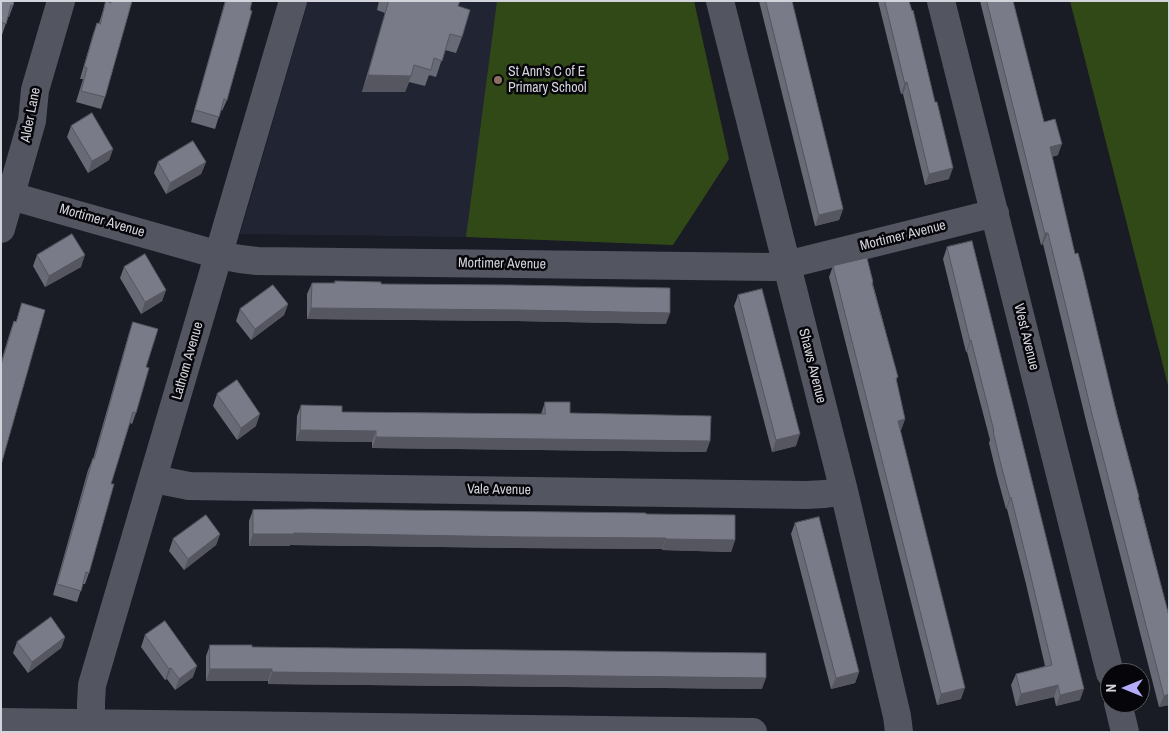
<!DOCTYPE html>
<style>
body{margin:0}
#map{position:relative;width:1170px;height:733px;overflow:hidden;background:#191b25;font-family:"Archivo Narrow",sans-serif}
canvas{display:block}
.frame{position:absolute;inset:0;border:2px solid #d3d4db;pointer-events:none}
.north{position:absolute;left:1100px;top:663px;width:50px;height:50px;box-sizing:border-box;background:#06060a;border:1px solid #58585e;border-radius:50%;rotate:270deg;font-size:14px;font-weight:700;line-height:20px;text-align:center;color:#d3d4db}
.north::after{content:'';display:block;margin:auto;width:18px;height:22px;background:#b4acf9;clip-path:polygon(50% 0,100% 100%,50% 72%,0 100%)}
</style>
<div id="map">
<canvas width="1170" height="733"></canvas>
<div class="frame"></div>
<div class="north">N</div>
</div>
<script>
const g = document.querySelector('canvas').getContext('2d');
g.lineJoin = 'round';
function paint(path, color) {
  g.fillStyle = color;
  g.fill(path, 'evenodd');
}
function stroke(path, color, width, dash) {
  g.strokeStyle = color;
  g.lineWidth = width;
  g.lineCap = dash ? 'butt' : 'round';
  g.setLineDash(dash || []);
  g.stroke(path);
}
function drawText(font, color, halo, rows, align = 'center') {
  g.font = font + ' "Archivo Narrow",sans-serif';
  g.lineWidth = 5;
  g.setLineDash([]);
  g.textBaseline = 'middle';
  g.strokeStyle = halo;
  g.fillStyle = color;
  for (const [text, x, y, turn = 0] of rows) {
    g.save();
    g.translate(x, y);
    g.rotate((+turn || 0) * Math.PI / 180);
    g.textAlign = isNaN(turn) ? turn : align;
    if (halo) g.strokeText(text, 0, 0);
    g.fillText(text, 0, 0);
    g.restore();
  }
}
paint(new Path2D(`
 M308,1h386l35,158 -56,86 -207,-8 -226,-3z`), '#212432');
paint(new Path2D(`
 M497,1h197l35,158 -56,86 -207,-8z
 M1070,1h99v388z`), '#314917');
stroke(new Path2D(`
 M720,1l124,490 53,225 2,16
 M941,1l169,672
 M11,196l208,59 21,4 17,2 517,6 12,-2 209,-52
 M1,229l31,-108 3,-31 26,-89
 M154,479l35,7 617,9 19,-1 19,-3
 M1118,703l7,29
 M1,722l752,10
 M91,722v-19l1,-18 201,-684`), '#535561', 28);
paint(new Path2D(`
 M1,1l12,5 -4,11h-1l-6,18z
 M106,1l4,2v-2h26v1l-4,-1 -27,96 -4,12 -25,-7 7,-23h-3l13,-45 4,-11h2z
 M225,1h27l-25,99 -5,11 -1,-1 -6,19 -24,-7z
 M379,1h81l-2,5 4,31 -6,16 -11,-3 -9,27 -7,-2 -4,11 -16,-4 -4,10h-43l23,-79 -8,-3z
 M759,1h33l51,208 -4,11 -24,6z
 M878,1h31l40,178 -24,6 -22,-91h-2z
 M980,1h33l31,121 14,33 -6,2 23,97 64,243v2l30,117v89l-10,2 -72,-282 -44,-181 -2,1z
 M71,126l42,23 -4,11 -21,13 -21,-36z
 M158,162h48l-5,12 -35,20 -12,-21z
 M947,247l133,453 -24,6 -2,-9 -38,9 -5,-21 5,-11 29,-8 -19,-82 -19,-75h-1l-9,-33 -8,-33 1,-3 -23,-88h-1l-23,-93z
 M37,255l44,12 -36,20 -12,-21z
 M833,266l40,16v2l25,93 -2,4 9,38 -4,11h-1l61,269 -24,6 -108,-428z
 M124,267l42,23 -4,11 -21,13 -21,-36z
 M335,281l331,43 -150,-3 -209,-2v-25l5,-11h22z
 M738,295l58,151 -24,6 -38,-146z
 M22,303l-21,162v-103l9,-30 4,-11 2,1z
 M288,304l-4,11 -33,25 -15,-19 4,-12z
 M133,322l13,45 -10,46 -4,11 -2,-1 -19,61 -22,89 -4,11h-2l-6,18 -24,-7 35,-125 5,-12v1l36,-126z
 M217,394l39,32 -19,14 -24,-34z
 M545,402l25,11 140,28 -4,11 -334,-4v-6l-76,-1 1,-25 4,-11 41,7 199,2z
 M253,510l393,4 89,26 -4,12 -69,-2v-1l-145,-1 -227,-3v1h-41v-25z
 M795,523l64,149 -4,11 -24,6 -40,-155z
 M220,534l-4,11 -32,25 -15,-19 4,-12z
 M145,635l48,42 -18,13 -8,-11 -2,1 -24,-33z
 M65,637l-4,11 -33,25 -15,-20 4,-11z
 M210,645l42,2 88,1 422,41 -494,-5v-3h-62v-25z`), '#686a75');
paint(new Path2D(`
 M368,75l43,1 -6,16h-43z
 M907,82l-4,12h-2l4,-11z
 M1062,144l-4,11 -12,3 4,-11z
 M113,149l-4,11 -21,13 4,-12z
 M206,162l-5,12 -35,20 4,-11z
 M953,168l-4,11 -24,6 4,-11z
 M843,209l-4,11 -24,6 4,-11z
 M1045,233h3l-5,11 -2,1z
 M85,255l-4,12 -36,20 4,-11z
 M166,290l-4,11 -21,13 4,-12z
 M288,304l-4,11 -33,25 4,-11z
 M311,308l209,2 150,3 -4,11 -150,-3 -209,-2z
 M971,340l-4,12h-1l4,-11z
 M260,414l-4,12 -19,14 4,-12z
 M905,419l-4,11 -7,2 4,-11z
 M300,430l76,1 -4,11 -76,-1z
 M800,434l-4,12 -24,6 4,-12z
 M376,437l334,4 -4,11 -334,-4z
 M1011,497l-4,12h-1l4,-11z
 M294,533l372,5 -4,11 -145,-1 -227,-3v1h-41l4,-12z
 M220,534l-4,11 -32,25 4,-11z
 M666,539l69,1 -4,12 -69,-2z
 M65,637l-4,11 -33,25 4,-11z
 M197,666l-4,11 -18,13 4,-11z
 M171,668l-4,11 -2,1 4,-11z
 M210,669h62l-4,12h-62z
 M272,672l494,6 -4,11 -494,-5z
 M859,672l-4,11 -24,6 5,-11z
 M1058,685l-4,12 -38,9 5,-12z
 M965,688l-4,11 -24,6 4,-11z
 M1084,689l-4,11 -24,6 4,-11z
 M1169,694v11l-10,2 5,-11z`), '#55565f');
const building = new Path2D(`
 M1,1h13l-1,5 -2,-1 -5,19 -5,-2z
 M106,1l5,2v-2h21l-27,96 -24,-6 6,-23 -3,-1 13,-44 3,1z
 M226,1h26l-2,9 2,1 -25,89 -3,-1 -5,18 -24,-7z
 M389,1h71l-2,5 12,4 -8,27 -12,-3 -8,27 -8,-3 -3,12 -17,-5 -3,11 -43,-1z
 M766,1h26l51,208 -24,6z
 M885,1h24l3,10 1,-1 22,92h2l16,66 -24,6 -22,-92 -2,1z
 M987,1h26l31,121 11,-3 7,25 -12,3 25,107 3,-1 5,19 34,143 22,82h-1l31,119v78l-5,2 -72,-282 -44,-181h-3z
 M92,113l21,36 -21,12 -21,-35z
 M193,141l13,21 -36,21 -12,-21z
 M72,234l13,21 -36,21 -12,-21z
 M972,241l112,448 -24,6 -2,-10 -37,9 -5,-20 36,-9 -22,-92 -19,-76 -1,1 -9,-33 -8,-34h1l-23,-91 -1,1 -23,-94z
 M145,254l21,36 -21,12 -21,-35z
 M867,258l6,24 -1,1 26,94 -2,1 9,41 -7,2 67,267 -24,6 -108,-428z
 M335,281l46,1v2l131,1 158,3v25l-150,-3 -209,-2 1,-25h23z
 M273,285l15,19 -33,25 -15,-20z
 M762,289l38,145 -24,6 -38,-145z
 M22,303l23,7 -44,155v-100l13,-44 2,1z
 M133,322l25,7 -12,38 3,1 -13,45 -3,-1 -22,72h3l-25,89 -3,-1 -5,19 -24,-7 36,-126 1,1z
 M237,380l23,34 -19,14 -24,-34z
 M545,402h25v11l141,3 -1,25 -334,-4v-6l-76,-1 1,-25 41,1v6l203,2z
 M313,509l333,4v1l89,1v25l-69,-1v-1l-144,-1 -228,-4v1h-41v-24z
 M206,515l14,19 -32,25 -15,-20z
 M819,517l40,155 -23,6 -41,-155z
 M51,617l14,20 -33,25 -15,-20z
 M165,621l32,45 -18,13 -8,-11 -2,1 -24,-34z
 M210,645h42v2l88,1 426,5v25l-494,-6v-3h-62z`);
paint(building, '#797b88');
stroke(building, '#55565f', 1);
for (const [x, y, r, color] of [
 [498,80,5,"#8d6e63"]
]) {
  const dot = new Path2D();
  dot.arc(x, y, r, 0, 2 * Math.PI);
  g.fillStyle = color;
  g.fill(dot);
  stroke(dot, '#06060a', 2);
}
drawText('14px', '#d3d4db', '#06060a', [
 ["St Ann's C of E",508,72],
 ["Primary School",508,88]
], 'left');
drawText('14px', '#d3d4db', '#06060a', [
 ["Alder Lane",31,115,-79],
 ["Mortimer Avenue",102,221,16],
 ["Mortimer Avenue",903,236,-14],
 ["Mortimer Avenue",502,264,1],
 ["West Avenue",1026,337,76],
 ["Lathom Avenue",188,361,-74],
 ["Shaws Avenue",812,366,76],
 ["Vale Avenue",499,490,1]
]);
</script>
